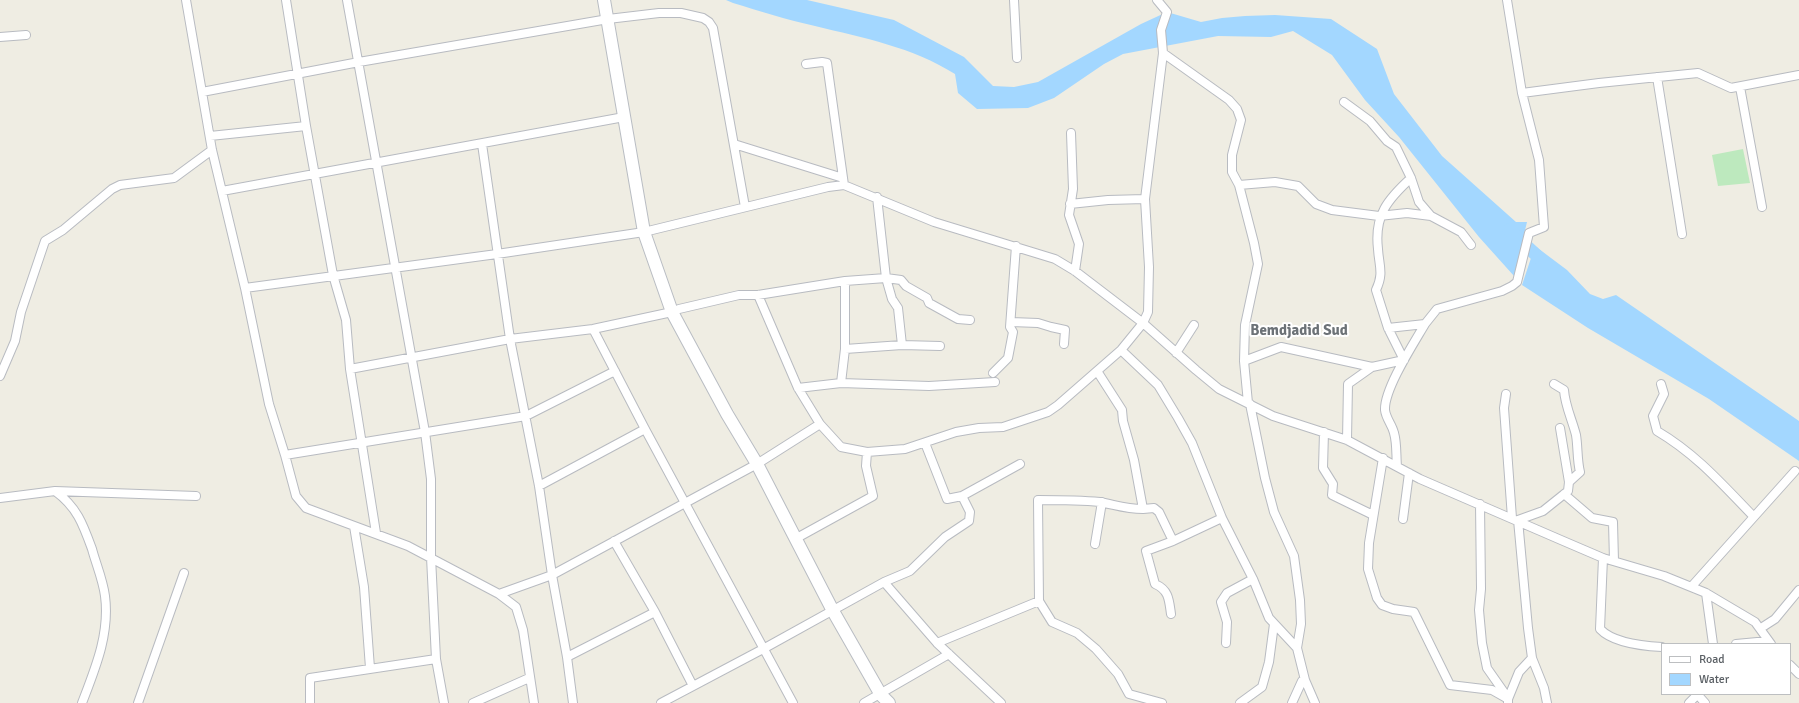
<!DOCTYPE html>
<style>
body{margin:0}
#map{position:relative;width:1799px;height:703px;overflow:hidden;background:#efede3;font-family:Signika,sans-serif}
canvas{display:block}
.legend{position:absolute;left:1661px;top:643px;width:130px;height:52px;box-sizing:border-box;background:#fff;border:1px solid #bdbfc1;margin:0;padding:5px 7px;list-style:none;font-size:12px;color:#5b6065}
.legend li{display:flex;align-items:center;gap:8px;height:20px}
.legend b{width:20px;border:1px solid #bdbfc1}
</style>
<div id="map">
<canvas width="1799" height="703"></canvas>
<ul class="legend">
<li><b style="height:5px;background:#fff"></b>Road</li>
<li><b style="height:11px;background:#a3d7ff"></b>Water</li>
</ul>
</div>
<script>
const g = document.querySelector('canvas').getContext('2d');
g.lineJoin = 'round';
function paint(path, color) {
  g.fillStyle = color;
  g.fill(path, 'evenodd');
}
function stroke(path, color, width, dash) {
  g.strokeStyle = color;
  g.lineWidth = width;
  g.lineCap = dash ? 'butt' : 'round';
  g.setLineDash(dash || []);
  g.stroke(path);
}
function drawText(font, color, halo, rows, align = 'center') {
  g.font = font + ' Signika,sans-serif';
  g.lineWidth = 4;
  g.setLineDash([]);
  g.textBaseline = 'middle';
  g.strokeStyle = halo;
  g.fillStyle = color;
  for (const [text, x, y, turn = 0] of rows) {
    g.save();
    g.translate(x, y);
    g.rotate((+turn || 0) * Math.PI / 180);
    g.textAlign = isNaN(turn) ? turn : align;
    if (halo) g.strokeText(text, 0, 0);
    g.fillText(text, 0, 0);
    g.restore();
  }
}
paint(new Path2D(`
 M1743,149l7,34 -32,3 -6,-31z`), '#bde9be');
paint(new Path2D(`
 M726,0h81l87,20 70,37 29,29 21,1 24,-5 103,-58 26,-12 34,10 21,-4 23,-2 30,-1 56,4 46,30 17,45 48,62 74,66h11l-13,54 -35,-39 -80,-100 -34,-37 -33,-45 -39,-24 -22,6 -53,-1 -95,18 -19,10 -50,34 -26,10 -51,1 -19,-16 -3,-19c-43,-27 -91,-36 -140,-48 -28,-6 -55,-15 -82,-23z
 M1535,246l32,24 23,24 13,5 13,-4 183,126v40l-90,-62 -121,-71 -66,-43z`), '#a3d7ff');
stroke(new Path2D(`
 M1509,230l37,34`), '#a3d7ff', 13);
const street = new Path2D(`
 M186,0l26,150 33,138 24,116 16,51 11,41 10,12 102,38 91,48 17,13 7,23 11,73
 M286,0l20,126 27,149 13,45 4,49 26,164
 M1014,0l3,58
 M0,37l26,-2
 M1163,53l66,47 8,9 4,11 -9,35v17l7,13 15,58 4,21 -13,61 -1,36 4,42
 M806,64l16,-2 5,1 17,122
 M1657,77l25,157
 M1740,87l22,120
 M202,92l157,-30 249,-43 51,-6h22l22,5 6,4 4,6 32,179
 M1522,93l77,-10 99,-10 33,15 68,-13
 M1344,102l26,19 17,20 9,6 15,31 8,24 12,14
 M1071,133l2,56 -4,26 10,29 -4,27
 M210,136l96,-10
 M482,144l28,195 29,147 13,89 15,82 6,46
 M734,144l109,34
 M1239,185l36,-3 23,4 18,18 16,6 47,6 28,-3 24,3 30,16 10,13
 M222,191l402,-74
 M877,197l9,81 6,21 6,9 4,37
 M1070,204l38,-4 37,-1
 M845,281v68l57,-4 38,1
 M245,288l252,-34 147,-22 184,-45 16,-2 90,37 121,37 20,12 68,52 53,47 23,19 54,27 74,24 73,39 141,61 42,18 61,18 42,17 49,29 16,22
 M758,295l40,93 22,36 21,23 26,5 38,-3 51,-17 23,-4 24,-1 45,-15 10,-7 63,-55 22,-27 5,-11 1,-45 -4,-68 18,-146 -2,-23 6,-18 -10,-12
 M1011,322l27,1 13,4 14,3 -1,14
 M1388,328l37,-4 12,-15 65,-18 10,-5 5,-4 12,-49 15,-6 -5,-67 -17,-67 -15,-93
 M593,329l52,100 148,274
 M1121,350l37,35 20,33 14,25 30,75 31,61 16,39 28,30 8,32 10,23
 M1176,353l18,-28
 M1244,361l37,-14 91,20
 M350,369l160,-30 83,-10 79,-17 7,-3 60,-14h19l87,-14 41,-3 15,2 5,6 21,12 2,5 29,16 12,1
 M1097,371l25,39 1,11 11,39 9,49 11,-1 5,4 14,29 49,-23
 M993,373l15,-15 5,-26 -3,-5 6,-81
 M0,376l15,-35 6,-29 24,-71 18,-11 49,-41 8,-4 54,-7 38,-28
 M841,383l4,-34
 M1554,384l10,6c1,16 8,29 12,45 2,12 1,25 4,37l-11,10
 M1661,384l3,10 -11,22 4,15c39,23 65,53 96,85
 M798,388l43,-5 88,3 66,-4
 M1506,394l-2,14 8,110
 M1250,404l15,74 9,34 20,44 6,44 1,24 -4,24
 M1324,432l-1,36 10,16 -1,11 41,20
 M1347,440l1,-56 24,-17 32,-7 -16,-32 -12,-38c8,-17 3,-24 2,-41 -4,-34 10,-50 33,-71
 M925,443l22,56 15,-3 58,-32
 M285,455l241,-39 89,-45
 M1383,458l-14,85 -1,26 9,29 5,7 11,4 21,3 36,73 42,5 16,9v4
 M1397,466c-1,-11 0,-23 -3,-33 -2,-9 -8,-14 -9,-23 -1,-21 29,-67 40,-86
 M539,486l106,-57
 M55,491l141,5
 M1564,494l28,24 21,4 1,39
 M0,498l55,-7c22,16 28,33 37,58 4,15 11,31 13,47 5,38 -10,73 -23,107
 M1480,504l1,85 -2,21 3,33 5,25 21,30
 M1143,509c-17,0 -27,-4 -43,-7 -21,-2 -41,-2 -62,-2l1,101 13,21 25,11 19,16 22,25 11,20 33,9
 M1403,519l6,-46
 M354,526l10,61 6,81
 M795,539l78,-43 -7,-30 1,-14
 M614,541l41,71 38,74
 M1095,544l7,-42
 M1603,558l-3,71c13,14 43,17 62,18
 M884,582l26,-11 35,-34 24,-16 1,-9 -8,-16
 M1692,586l103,-115
 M1706,593l7,51
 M499,594l53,-19 205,-111 63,-40
 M1171,614c-2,-14 -2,-24 -16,-30l-9,-33 27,-10
 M1761,628l14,-9 24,-29
 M937,643l102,-42
 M1226,643l1,-21 -6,-20 6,-9 26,-14
 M1736,644l32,-3
 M567,657l88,-45
 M436,659l8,44
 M1790,665l9,9
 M1697,694l8,9
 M1508,699l11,-27 13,-14
 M138,703l46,-130
 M310,703v-25l126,-19 -5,-102v-78l-6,-47 -78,-432
 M473,703l56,-25
 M661,703l102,-54 121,-67 53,61 64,60
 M864,703l85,-49
 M1240,703l22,-16 7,-25 5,-38
 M1292,703l10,-22 3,-1
 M1547,703l-3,-15 -12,-30 -4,-30 -10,-108 25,-9 25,-20 1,-9 -9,-54
 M1689,703l8,-8`);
const secondary = new Path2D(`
 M604,0l40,232 28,80 55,102 30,50 76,147 48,84 8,8`);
stroke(street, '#b8bbc1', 10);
stroke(secondary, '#b9bdc3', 14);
stroke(street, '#fff', 8);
stroke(secondary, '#fff', 12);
drawText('bold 15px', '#6c7277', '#fff', [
 ["Bemdjadid Sud",1299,331]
]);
</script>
